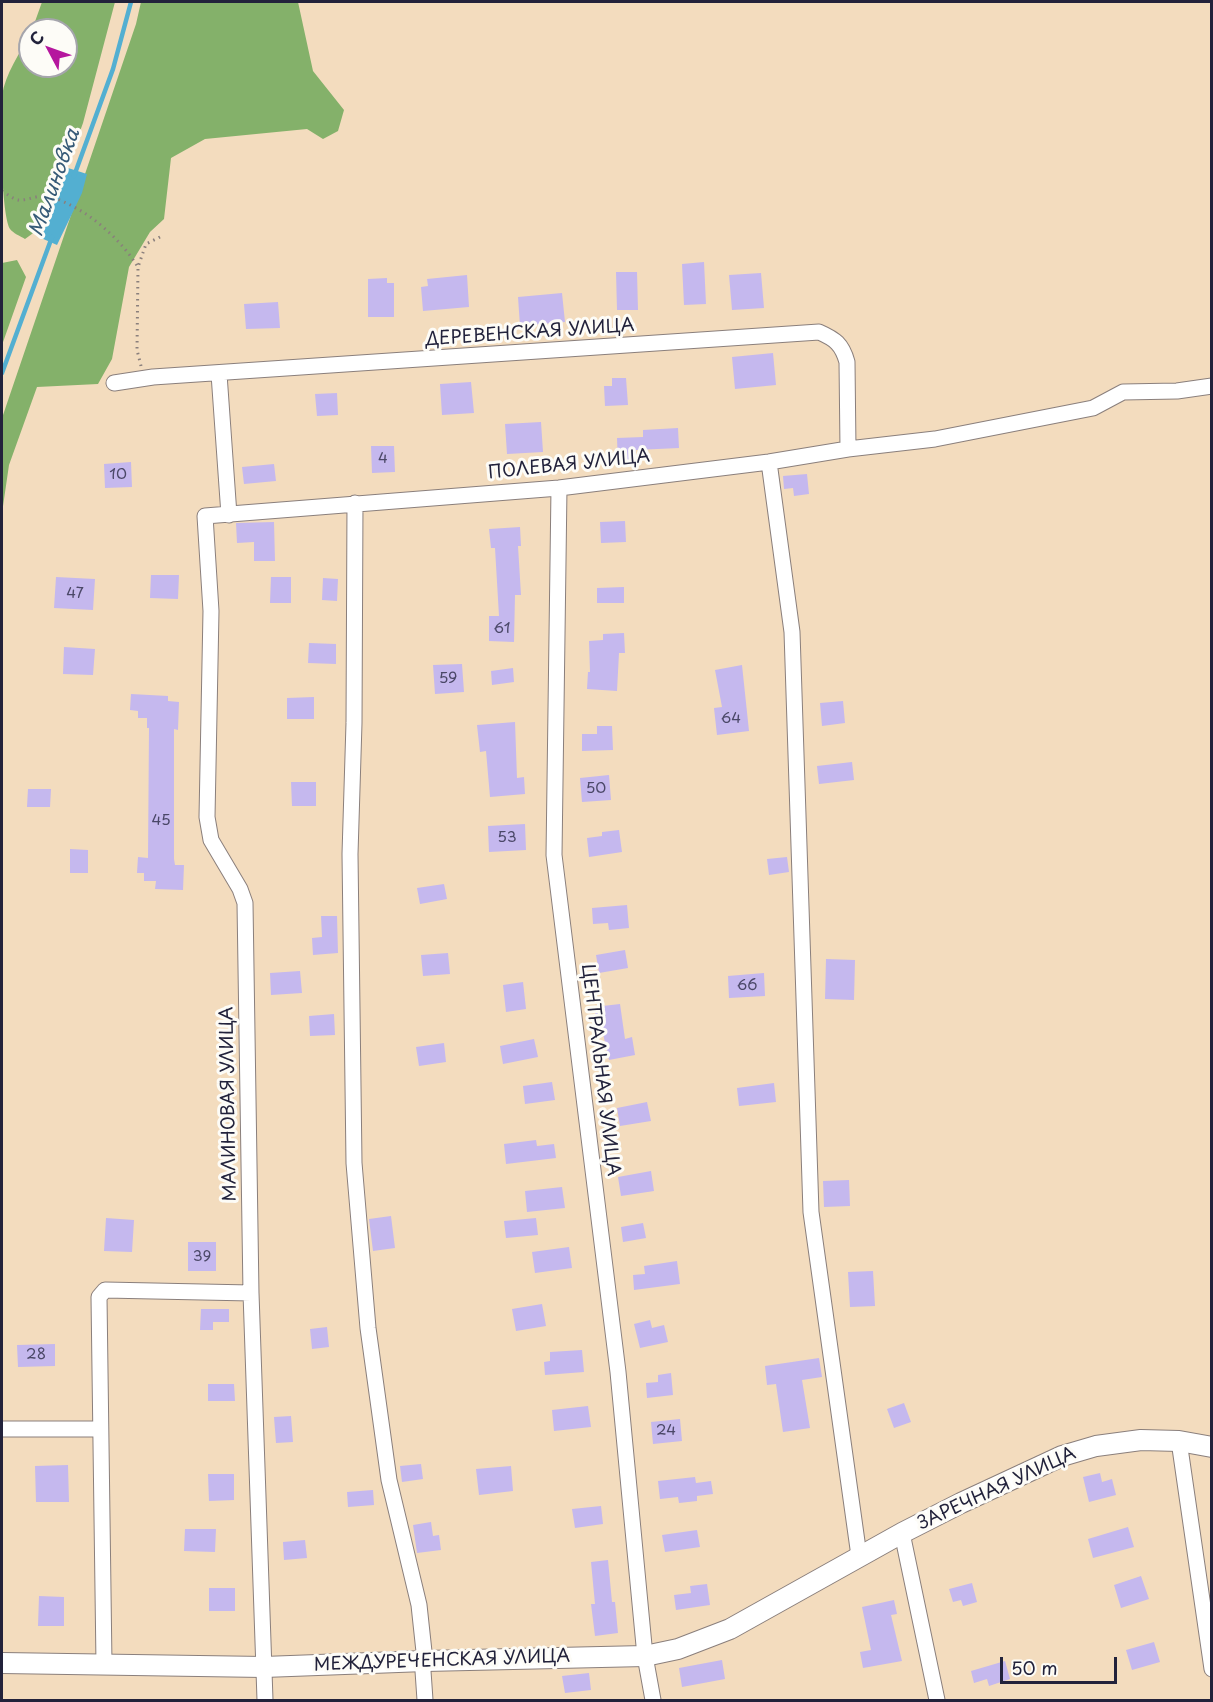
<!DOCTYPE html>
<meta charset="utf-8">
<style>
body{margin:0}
#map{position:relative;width:1213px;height:1702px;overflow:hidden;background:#f3dcbe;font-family:"Playpen Sans",sans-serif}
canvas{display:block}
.frame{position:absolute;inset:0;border:3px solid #22223b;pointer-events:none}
.north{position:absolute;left:18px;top:18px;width:60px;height:60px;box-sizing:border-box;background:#fdfcf7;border:2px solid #a5a5ac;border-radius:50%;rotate:311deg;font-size:16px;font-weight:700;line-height:24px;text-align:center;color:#22223b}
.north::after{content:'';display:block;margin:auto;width:21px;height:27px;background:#b5179e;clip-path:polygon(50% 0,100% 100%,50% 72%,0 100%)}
.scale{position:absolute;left:1000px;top:1657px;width:117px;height:27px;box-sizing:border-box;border:3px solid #22223b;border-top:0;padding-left:8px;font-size:18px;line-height:21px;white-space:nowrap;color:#22223b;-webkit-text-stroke:4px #fdfcf7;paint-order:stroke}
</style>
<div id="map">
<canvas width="1213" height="1702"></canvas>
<div class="frame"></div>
<div class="north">С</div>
<div class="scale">50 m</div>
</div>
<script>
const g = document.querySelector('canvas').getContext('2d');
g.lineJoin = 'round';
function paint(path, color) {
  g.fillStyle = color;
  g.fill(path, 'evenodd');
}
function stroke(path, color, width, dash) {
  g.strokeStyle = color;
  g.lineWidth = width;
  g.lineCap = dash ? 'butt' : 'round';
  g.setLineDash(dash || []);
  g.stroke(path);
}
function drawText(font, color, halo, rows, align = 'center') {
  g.font = font + ' "Playpen Sans",sans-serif';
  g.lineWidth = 6;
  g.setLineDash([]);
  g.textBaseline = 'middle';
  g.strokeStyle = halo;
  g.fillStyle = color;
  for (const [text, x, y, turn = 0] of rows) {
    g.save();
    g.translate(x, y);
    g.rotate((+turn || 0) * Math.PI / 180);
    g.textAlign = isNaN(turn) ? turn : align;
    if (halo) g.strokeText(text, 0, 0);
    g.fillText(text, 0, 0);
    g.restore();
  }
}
paint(new Path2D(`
 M42,2h73l-32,121 -31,85 -16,23 -11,8c-5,-3 -12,-6 -15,-10 -9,-16 -10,-112 -8,-133 3,-22 18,-43 28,-62v32h36v-36h-34z
 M141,2h157l15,69 31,39 -6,21 -15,8 -16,-10 -102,10 -34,19 -7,61 -14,13 -21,35 -17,92 -14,25 -61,3 -28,78 -7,48v-95l134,-394z
 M17,260l9,17 -24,68v-82z`), '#84b16a');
paint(new Path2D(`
 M68,168l19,6 -5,19 -25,52 -16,-7z`), '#53afd1');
stroke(new Path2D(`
 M74,176l39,-107 18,-67
 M2,373l50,-136`), '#53afd1', 4.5);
paint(new Path2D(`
 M704,262l2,42 -22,1 -2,-41z
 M616,272h21l1,38h-21z
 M761,273l3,35 -32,2 -3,-35z
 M467,275l2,32 -46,4 -2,-24 7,-1 -1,-7z
 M387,278v5h7v34h-26v-38z
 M562,293l3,29 -45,4 -2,-29z
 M278,302l2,26 -34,1 -2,-25z
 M773,353l3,32 -41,4 -3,-32z
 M612,378h14l2,27 -23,1 -1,-20h8z
 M471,382l3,31 -32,2 -2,-31z
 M337,393l1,22 -21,1 -2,-22z
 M541,422l2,30 -36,2 -2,-30z
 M678,428l1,20 -43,2v14l-18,1 -1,-27 26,-1v-7z
 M371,446h23l1,26 -23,1z
 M131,462l1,25 -27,1 -1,-24z
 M274,464l2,17 -32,3 -2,-17z
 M807,474l2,20 -15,2 -1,-8 -9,1 -1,-13z
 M625,521l1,21 -25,1 -1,-21z
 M274,522l1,39h-21v-19l-17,1 -1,-20z
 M520,527l1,19h-3l3,49h-6l-1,47 -25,-1v-25h10l-4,-68h-4l-2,-19z
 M151,575h28l-1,24 -28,-1z
 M56,577l39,2 -2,31 -39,-2z
 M271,577h20v26h-21z
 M323,578l15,1 -1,22 -15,-1z
 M624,587v16h-27v-15z
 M624,633l1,20h-6l-2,38 -30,-2 1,-17h2l-1,-31 14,-1v-6z
 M309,643l27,1v20l-28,-1z
 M64,647l31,2 -2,26 -30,-1z
 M462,664l2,28 -29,2 -2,-29z
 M742,665l7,66 -32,4 -3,-27 8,-1 -7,-37z
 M513,668l1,14 -22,3 -1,-14z
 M131,694l37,2v5l11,1 -1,28 -4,-1v130l1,6h9l-1,25 -28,-1 1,-8h-12v-8h-7l1,-16 10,1 1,-130h-2v-10h-9v-7l-8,-1z
 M314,697v22h-27v-21z
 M843,701l2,22 -23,3 -2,-23z
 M515,722l2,56 7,-1 1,17 -35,3 -4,-46 -6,1 -3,-27z
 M597,726h15l1,24 -31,1v-17h15z
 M852,762l2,18 -35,4 -2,-18z
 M609,775l2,25 -29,2 -2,-24z
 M291,782h25v24h-24z
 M28,789h23l-1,18h-23z
 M525,824l1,26 -37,2 -1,-26z
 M619,830l3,22 -33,5 -2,-19 15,-2v-4z
 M70,849l18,1v23h-18z
 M787,857l2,15 -20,3 -2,-16z
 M444,884l3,15 -27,5 -3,-16z
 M627,905l2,23 -20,2 -1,-7 -15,1 -1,-16z
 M321,916h16l1,37 -25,2 -1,-17 10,-1z
 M625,950l3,18 -29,5 -3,-18z
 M448,953l2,21 -27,2 -2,-21z
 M826,959l29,1 -1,40 -29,-1z
 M300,971l2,22 -31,2 -1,-22z
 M764,973l1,23 -36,2 -1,-22z
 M523,982l3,27 -20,3 -3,-27z
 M620,1004l5,35 7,-2 3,18 -26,5 -8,-35h-4l-3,-18z
 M334,1014l1,21 -25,1 -1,-20z
 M534,1039l4,18 -35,7 -3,-18z
 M444,1043l2,19 -27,4 -3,-19z
 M552,1082l3,18 -30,4 -2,-18z
 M774,1083l2,19 -37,4 -2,-18z
 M647,1102l4,19 -31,5 -3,-18z
 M536,1140l1,6 17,-2 2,14 -50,6 -2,-20z
 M651,1171l3,20 -33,5 -3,-19z
 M849,1180l1,26 -26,1 -1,-26z
 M562,1187l3,21 -38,4 -2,-21z
 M391,1216l4,32 -22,3 -4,-32z
 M106,1218l28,2 -2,32 -28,-1z
 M536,1218l2,17 -32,3 -2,-17z
 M643,1223l3,15 -23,4 -2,-15z
 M188,1242h28v29h-28z
 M569,1247l3,21 -37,5 -3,-21z
 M677,1261l3,23 -46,6 -1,-15 12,-1 -1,-8z
 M873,1271l2,35 -25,1 -2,-35z
 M542,1304l4,22 -30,5 -4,-22z
 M201,1309h28v13h-16v8h-13z
 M650,1320l2,8 12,-3 4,17 -28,6 -6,-24z
 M327,1327l2,20 -17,2 -2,-20z
 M55,1344v22l-37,1 -1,-22z
 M582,1350l2,22 -39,3 -1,-13 6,-1v-9z
 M819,1358l3,19 -20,3 8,48 -27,4 -7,-48 -9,1 -2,-19z
 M671,1373l2,22 -26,3 -1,-15 12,-1v-7z
 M208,1384h26l1,17h-27z
 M904,1403l7,19 -17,6 -7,-19z
 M588,1406l3,21 -37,4 -2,-21z
 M291,1416l2,26 -17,1 -2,-26z
 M680,1419l2,22 -29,3 -2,-22z
 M421,1464l2,15 -21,3 -2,-16z
 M68,1465l1,37h-33l-1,-36z
 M511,1466l2,25 -34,4 -3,-26z
 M1100,1473l2,9 10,-3 4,16 -27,7 -6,-25z
 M208,1474h26v26l-25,1z
 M695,1477l1,6 15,-2 2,13 -16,2v5l-18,2 -1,-6 -18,2 -2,-18z
 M373,1490l1,15 -26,2 -1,-15z
 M601,1506l2,18 -28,4 -3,-19z
 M431,1522l2,14 6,-1 2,15 -24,3 -4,-28z
 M1128,1527l6,20 -41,11 -5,-19z
 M185,1529h31l-1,23 -31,-1z
 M697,1530l3,17 -35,5 -3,-17z
 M305,1540l2,18 -23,2 -1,-18z
 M608,1560l4,42h3l3,31 -23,3 -4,-32h4l-4,-42z
 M1141,1576l8,23 -28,9 -7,-23z
 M972,1583l5,19 -14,4 -2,-6 -8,2 -4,-13z
 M707,1584l3,21 -34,5 -2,-15 17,-2 -1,-7z
 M209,1588h26v23h-26z
 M39,1596l25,1v29h-26z
 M894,1600l3,14 -6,1 11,46 -39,7 -3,-16 11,-2 -9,-43z
 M1154,1642l6,20 -28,8 -6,-20z
 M722,1660l3,19 -43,8 -3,-19z
 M1005,1661l5,18 -21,7 -2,-7 -13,4 -3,-12z
 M589,1673l2,17 -26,3 -3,-17z`), '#c5b8ee');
const minor = new Path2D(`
 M219,374l10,141
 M114,383l39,-6 666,-45c16,7 23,12 28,30l1,87
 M769,462l23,170 19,580 48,344
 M559,488l-5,367 64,517 27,284 8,44
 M355,503l-1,220 -4,131 4,309 14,165 21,152 30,125 6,56 -2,10 2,29
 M2,1429h98
 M1179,1441l33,228
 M902,1533l35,167
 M104,1664l-5,-367 6,-7 146,3
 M265,1700l-14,-407 -6,-390 -5,-14 -29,-49 -4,-23 4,-206 -6,-95 354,-28 210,-26 79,-13 87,-10 158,-31 30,-16 54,-1 35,-5`);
const tertiary = new Path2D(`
 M2,1663l262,4 161,-6 220,-5 33,-7 52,-20 172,-96 59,-30 101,-47 34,-10 45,-6 38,1 33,6`);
stroke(minor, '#8a7f7c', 17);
stroke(tertiary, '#8a7f7c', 22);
stroke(new Path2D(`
 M2,191c4,2 11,8 16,9 11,1 22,-7 33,-3 35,11 68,40 87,70
 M141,366l-4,-16 1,-83 8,-23 14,-7`), '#8a7f7c', 3, [1.5, 4.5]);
stroke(minor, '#fff', 15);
stroke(tertiary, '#fff', 20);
drawText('15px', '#4b4868', null, [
 ["4",383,459],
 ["10",118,475],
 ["47",75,594],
 ["61",502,629],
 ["59",448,679],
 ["64",731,719],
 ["50",596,789],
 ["45",161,821],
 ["53",507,838],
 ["66",747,986],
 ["39",202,1257],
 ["28",36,1355],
 ["24",666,1431]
]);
drawText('18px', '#22223b', '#fdfcf7', [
 ["ДЕРЕВЕНСКАЯ УЛИЦА",530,333,-4],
 ["ПОЛЕВАЯ УЛИЦА",569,465,-6],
 ["ЦЕНТРАЛЬНАЯ УЛИЦА",600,1070,83],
 ["МАЛИНОВАЯ УЛИЦА",229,1104,-91],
 ["ЗАРЕЧНАЯ УЛИЦА",997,1489,-25],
 ["МЕЖДУРЕЧЕНСКАЯ УЛИЦА",442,1661,-2]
]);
drawText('italic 20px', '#365a77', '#fdfcf7', [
 ["Малиновка",55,183,-70]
]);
</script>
